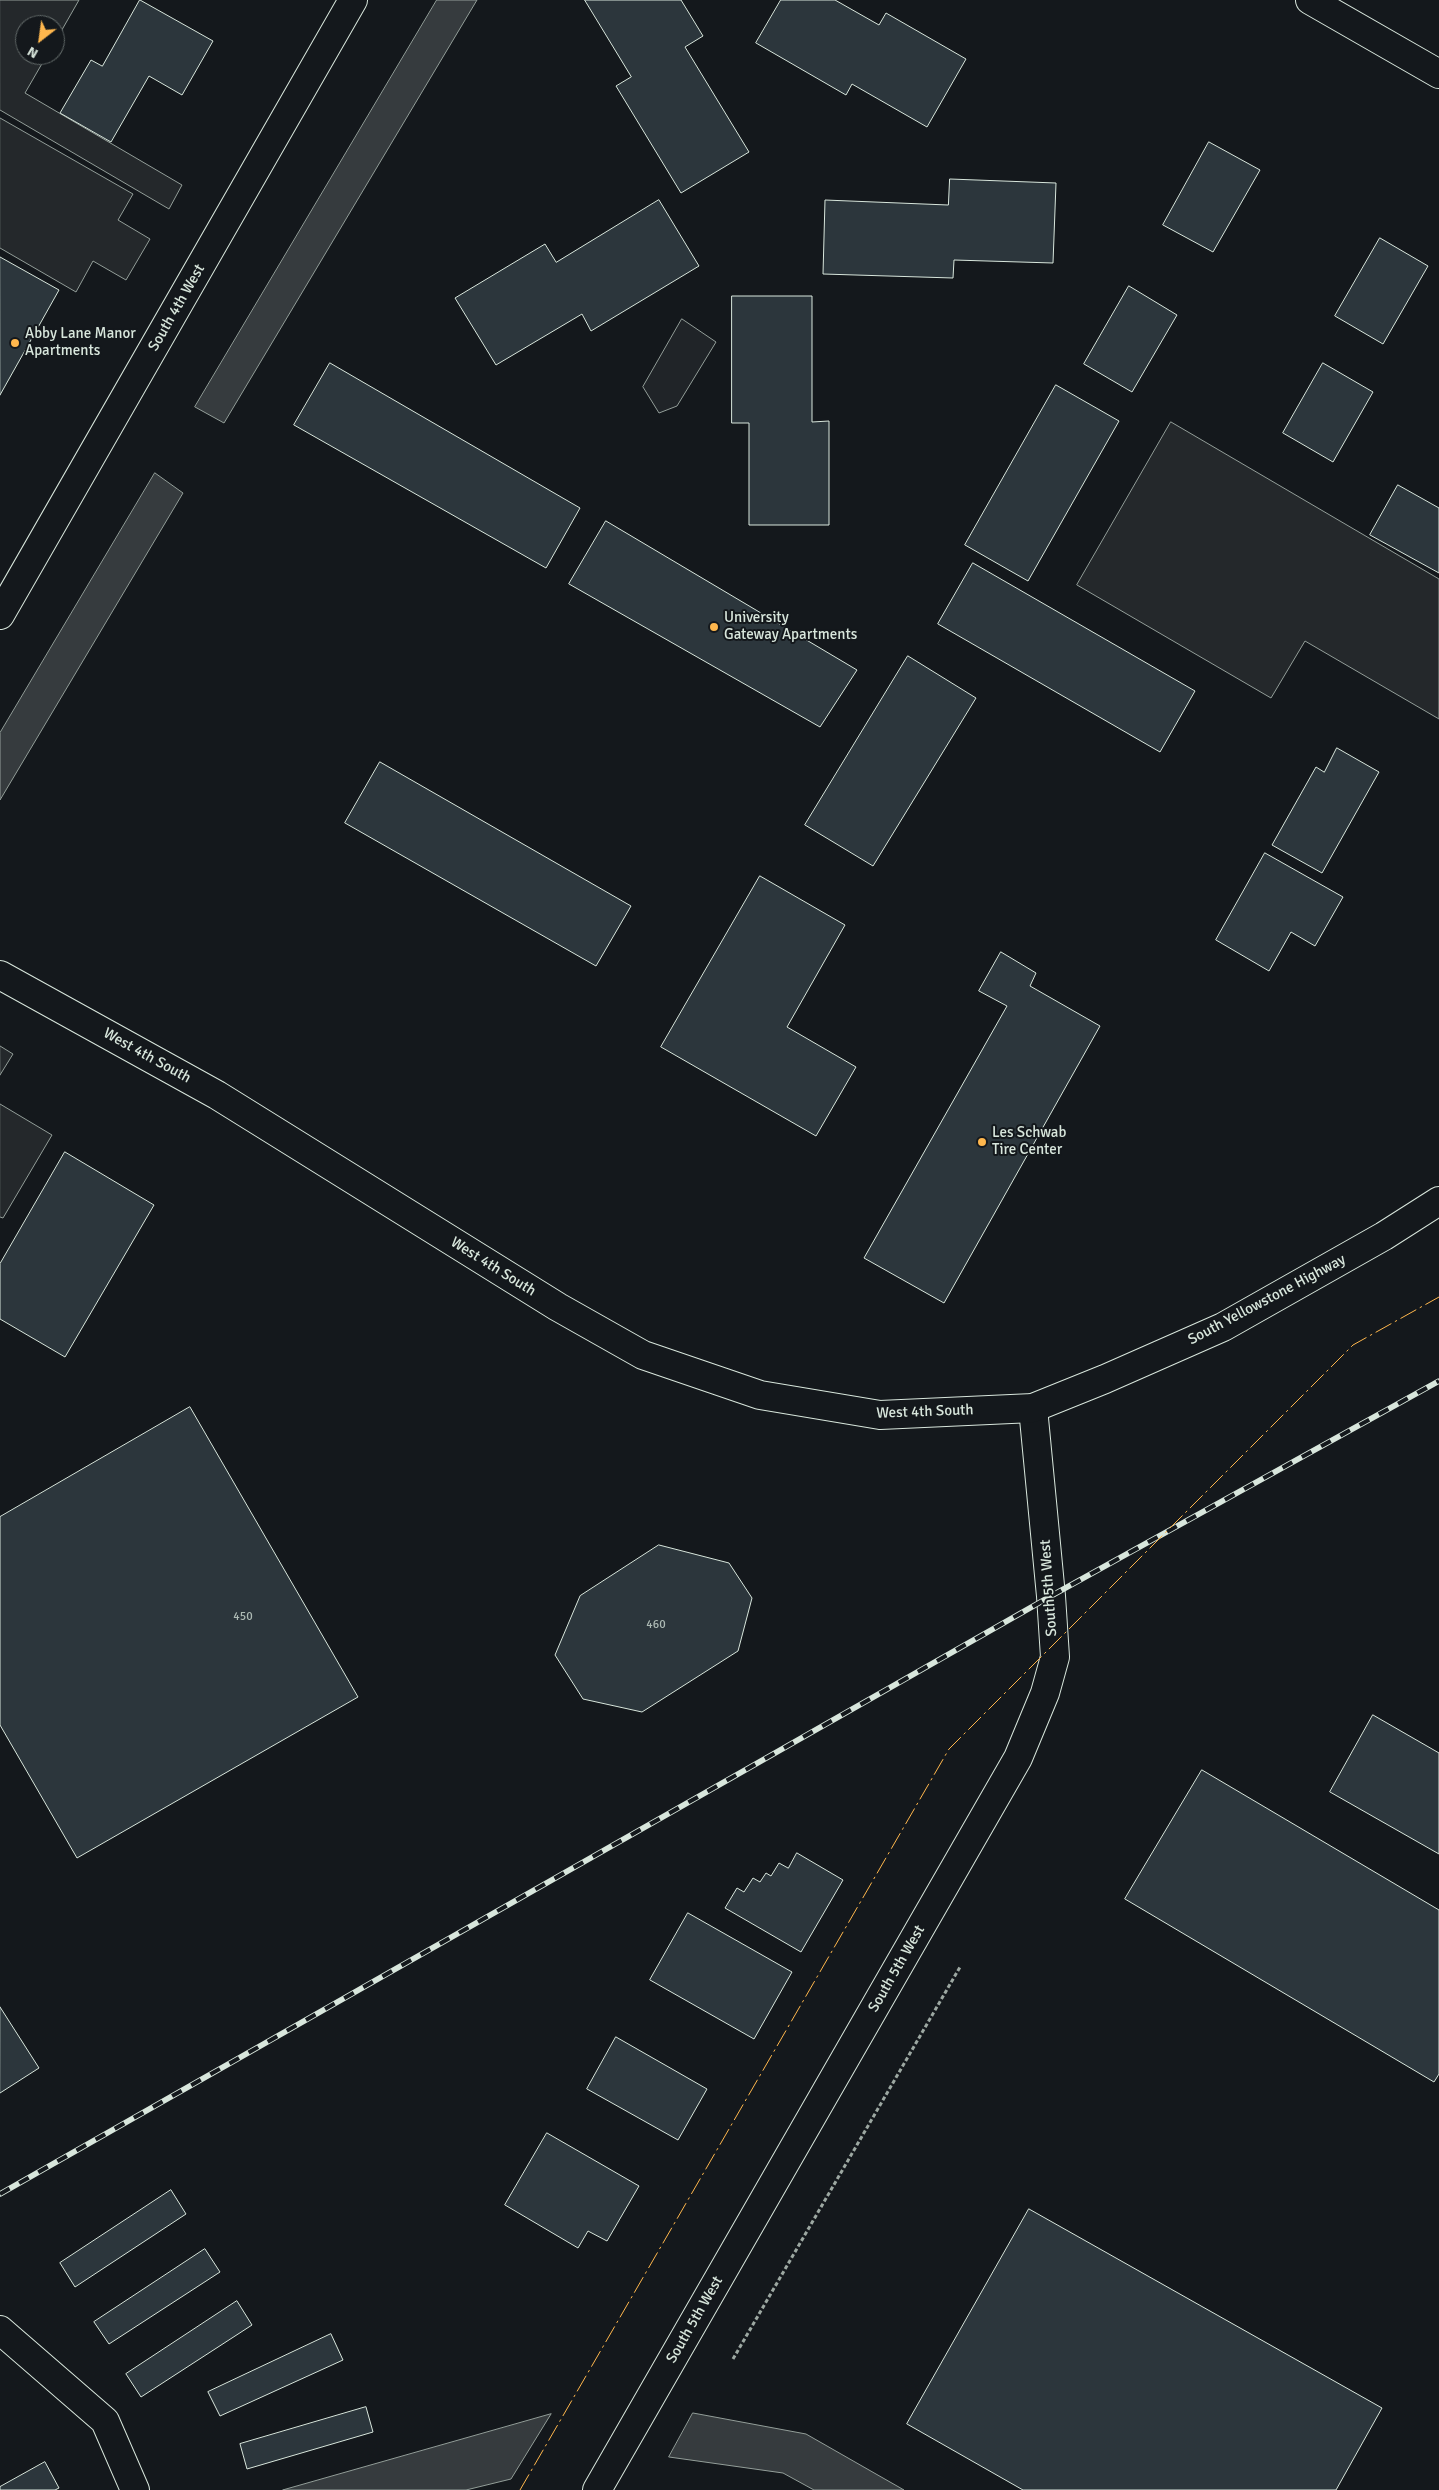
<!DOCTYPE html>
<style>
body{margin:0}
#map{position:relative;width:1439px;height:2490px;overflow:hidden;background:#14181c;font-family:Signika,sans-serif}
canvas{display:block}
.north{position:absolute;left:15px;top:15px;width:50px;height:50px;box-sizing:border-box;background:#14181c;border:1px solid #626a69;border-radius:50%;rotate:210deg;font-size:14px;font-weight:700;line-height:20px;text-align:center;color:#d8e6dc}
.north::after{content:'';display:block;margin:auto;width:18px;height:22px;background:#ffb74d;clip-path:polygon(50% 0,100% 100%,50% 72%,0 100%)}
</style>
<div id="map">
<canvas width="1439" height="2490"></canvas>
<div class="north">N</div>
</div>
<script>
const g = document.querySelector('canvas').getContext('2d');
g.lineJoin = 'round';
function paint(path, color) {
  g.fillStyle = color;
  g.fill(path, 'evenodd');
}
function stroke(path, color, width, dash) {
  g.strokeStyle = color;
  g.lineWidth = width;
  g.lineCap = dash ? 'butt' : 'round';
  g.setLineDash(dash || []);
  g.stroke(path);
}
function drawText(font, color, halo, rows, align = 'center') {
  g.font = font + ' Signika,sans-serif';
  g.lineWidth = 4;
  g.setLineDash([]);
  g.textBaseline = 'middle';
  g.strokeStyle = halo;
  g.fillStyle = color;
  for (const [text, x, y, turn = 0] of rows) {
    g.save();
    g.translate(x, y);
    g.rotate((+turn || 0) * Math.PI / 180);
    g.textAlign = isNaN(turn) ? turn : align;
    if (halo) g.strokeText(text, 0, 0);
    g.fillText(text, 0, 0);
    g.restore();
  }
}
const green = new Path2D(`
 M682,319l34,23 -39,64 -18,7 -16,-26z`);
paint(green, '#202428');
stroke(green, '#939e99', 1);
const parking = new Path2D(`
 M0,0h79l-24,42v-17h-30v30h22l-22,38 157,92 -13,24 -169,-99z
 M0,118l133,76 -15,26 32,19 -24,41 -33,-19 -17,31 -76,-44z
 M1171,422l268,157v140l-134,-78 -34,57 -194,-113z
 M0,1046l13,8 -13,21z
 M0,1104l52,31 -49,83 -3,-1z`);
paint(parking, '#24282b');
stroke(parking, '#939e99', 1);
const water = new Path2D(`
 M437,0h40l-253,423 -29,-16z
 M155,473l28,20 -183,307v-67z
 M693,2413l113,21 98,56h-90l-31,-17 -114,-16z
 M551,2414l-40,65 -45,11h-183z`);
paint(water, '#363b3e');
stroke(water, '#939e99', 1);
const building = new Path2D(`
 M140,0l73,41 -31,54 -33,-19 -38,66 -51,-29 31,-53 11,6z
 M585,0h96l22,36 -18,11 64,105 -68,41 -65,-107 15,-9z
 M781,0h54l44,25 7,-12 80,46 -39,68 -75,-43 -6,11 -90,-52z
 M1209,142l51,28 -47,82 -50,-27z
 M950,179l106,4 -3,80 -99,-3 -1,18 -130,-4 2,-74 123,5z
 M659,200l40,66 -108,65 -9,-17 -86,51 -41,-67 90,-54 11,18z
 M1380,238l48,28 -45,78 -48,-28z
 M0,257l59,33 -59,105z
 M1129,286l48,29 -45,77 -48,-28z
 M732,296h80v126l17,-1v104h-80v-102h-17z
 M330,363l250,145 -34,60 -252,-143z
 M1323,363l50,29 -40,70 -50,-29z
 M1056,385l63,36 -91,160 -63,-36z
 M1398,485l41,23v65l-69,-38z
 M606,521l251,149 -37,57 -251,-143z
 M973,563l222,128 -35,61 -222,-128z
 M908,656l68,42 -103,168 -68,-41z
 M1337,748l42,24 -57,101 -50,-28 44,-78 8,5z
 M380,762l251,144 -35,60 -251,-143z
 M1265,853l78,44 -28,49 -24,-14 -22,39 -53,-31z
 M760,876l85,49 -58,102 69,40 -40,69 -155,-89z
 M1001,952l35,21 -6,13 70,40 -156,277 -80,-45 143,-252 -28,-15z
 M65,1152l89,53 -89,152 -65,-38v-55z
 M190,1407l168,290 -281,161 -77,-133v-208z
 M659,1545l70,18 23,35 -14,53 -96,61 -59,-13 -28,-44 25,-59z
 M1373,1715l66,38v101l-109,-62z
 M1202,1770l237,140v164l-5,8 -309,-183z
 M797,1853l46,27 -42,72 -76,-44 12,-20 7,4 9,-14 7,4 6,-9 5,3 8,-13 9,5z
 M688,1913l104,59 -38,67 -104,-59z
 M0,2007l39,61 -39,25z
 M616,2037l91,52 -29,51 -91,-51z
 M547,2133l92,53 -32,55 -19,-10 -10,17 -73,-43z
 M171,2190l15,24 -111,73 -15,-24z
 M1029,2209l353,199 -46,82h-313l-116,-66z
 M205,2249l15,23 -111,72 -15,-22z
 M237,2301l15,24 -111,72 -15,-23z
 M331,2334l12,26 -123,56 -12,-24z
 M366,2407l7,25 -126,37 -7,-25z
 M45,2462l14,26 -4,2h-55v-3z`);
paint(building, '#2c363c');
stroke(building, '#d8e6dc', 1);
const minor = new Path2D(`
 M1310,0l129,74
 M0,615l353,-615
 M0,2330l105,91 30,69`);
const tertiary = new Path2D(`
 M597,2490l421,-732 27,-65 10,-36 -4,-61 -18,-188`);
const primary = new Path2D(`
 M0,975l217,120 341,212 85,48 117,40 120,20 153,-7 72,-29 118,-52 161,-91 55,-35`);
stroke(minor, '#d8e6dc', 30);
stroke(tertiary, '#d8e6dc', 30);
stroke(primary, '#d8e6dc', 30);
stroke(new Path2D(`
 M733,2359l227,-392`), '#9da8a2', 3, [4, 2.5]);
stroke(minor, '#14181c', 28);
stroke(tertiary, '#14181c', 28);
stroke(primary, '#14181c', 28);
const rail = new Path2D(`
 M0,2194l1051,-598 388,-215`);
stroke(rail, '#d8e6dc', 5.5);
stroke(rail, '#14181c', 4, [11]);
stroke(new Path2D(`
 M520,2490l429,-741 404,-404 86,-48`), '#ffb74d', 1, [18, 4, 2.5, 4]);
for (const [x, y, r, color] of [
 [15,343,5,"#ffb74d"],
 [714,627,5,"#ffb74d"],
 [982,1142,5,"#ffb74d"]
]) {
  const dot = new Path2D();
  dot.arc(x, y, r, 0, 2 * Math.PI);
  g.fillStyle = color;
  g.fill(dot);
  stroke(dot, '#14181c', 2);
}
drawText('12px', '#adbab4', null, [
 ["450",243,1617],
 ["460",656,1625]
]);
drawText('15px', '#d8e6dc', '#14181c', [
 ["South 4th West",177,308,-60],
 ["West 4th South",147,1056,29],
 ["West 4th South",493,1267,32],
 ["South Yellowstone Highway",1267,1300,-28],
 ["West 4th South",925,1412,-2],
 ["South 5th West",1049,1588,-94],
 ["South 5th West",897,1969,-60],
 ["South 5th West",695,2320,-60]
]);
drawText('15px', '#d8e6dc', '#14181c', [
 ["Abby Lane Manor",25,334],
 ["Apartments",25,351],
 ["University",724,618],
 ["Gateway Apartments",724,635],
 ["Les Schwab",992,1133],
 ["Tire Center",992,1150]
], 'left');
</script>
